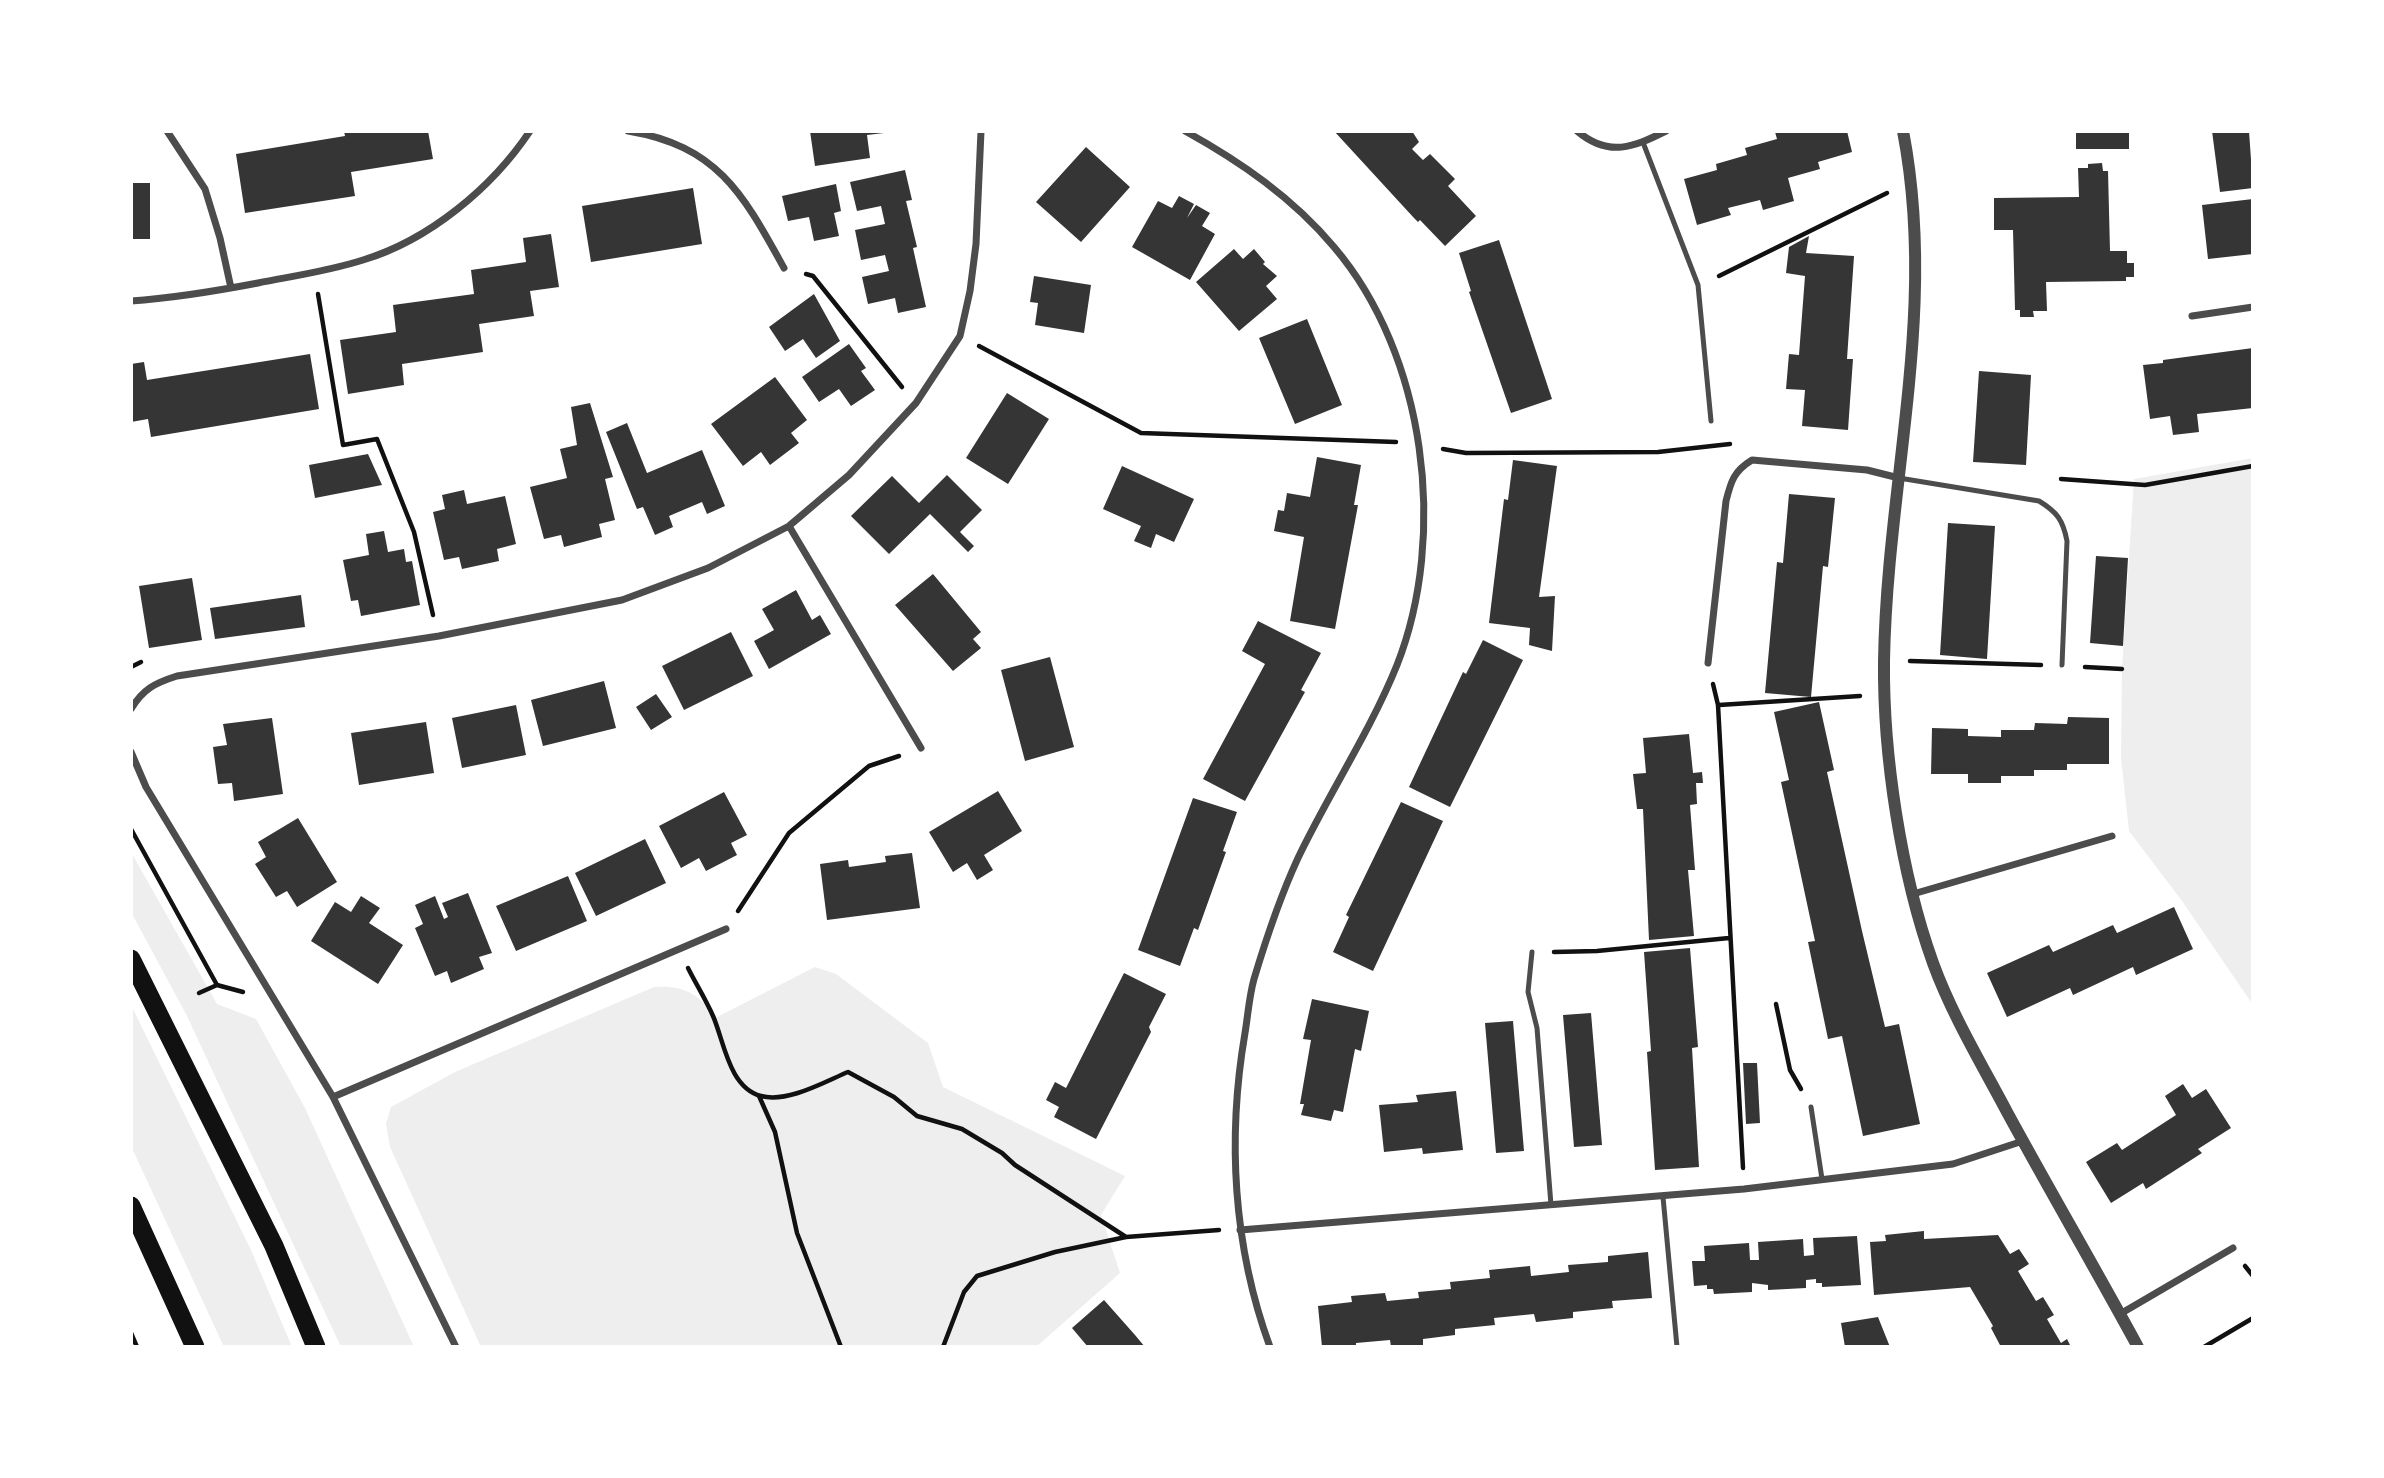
<!DOCTYPE html>
<style>
body{margin:0}
#map{position:relative;width:2384px;height:1478px;overflow:hidden;background:#fff;font-family:Figtree,sans-serif}
canvas{display:block}
.frame{position:absolute;inset:0;border:133px solid #fff;pointer-events:none}
</style>
<div id="map">
<canvas width="2384" height="1478"></canvas>
<div class="frame"></div>
</div>
<script>
const g = document.querySelector('canvas').getContext('2d');
g.lineJoin = 'round';
function paint(path, color) {
  g.fillStyle = color;
  g.fill(path, 'evenodd');
}
function stroke(path, color, width, dash) {
  g.strokeStyle = color;
  g.lineWidth = width;
  g.lineCap = dash ? 'butt' : 'round';
  g.setLineDash(dash || []);
  g.stroke(path);
}
paint(new Path2D(`
 M2253,458v547l-71,-104 -53,-70 -8,-73 1,-89 12,-190z
 M131,852l86,152 39,15 49,89 109,239h-73l-154,-331 -56,-104z
 M815,967l21,7 92,69 15,44 182,89 -24,39 19,58 -84,74h-555l-91,-200 -4,-23 5,-17 64,-35 199,-85c30,-2 44,7 63,30z
 M131,1005l120,245 41,97h-68l-93,-201z`), '#eee');
paint(new Path2D(`
 M344,131h84l5,28 -82,13 4,24 -110,17 -9,-59 109,-18z
 M810,131h74v2l-17,2 3,23 -55,8z
 M1334,131h78l7,11 -7,7 11,11 7,-6 25,25 -7,7 28,30 -31,30 -25,-26 -2,2 -4,-4z
 M1847,131l5,21 -34,10 2,7 -32,9 6,23 -31,9 -3,-10 -32,8 3,7 -34,10 -13,-46 33,-9 -1,-6 31,-9 -2,-7 32,-9 -2,-7z
 M2076,131h53v18h-53z
 M2212,131h37l4,57 -33,4z
 M1086,147l44,40 -49,55 -45,-40z
 M2102,163l1,8h5l2,80h17v12h7v14h-8v4l-80,1 1,29h-14l1,6h-14v-7h-5l-2,-80h-19v-32l85,-1 -1,-29h10v-4z
 M905,170l7,30 -6,1 11,46 -4,1 13,59 -28,6 -3,-15 -27,6 -6,-27 27,-6 -4,-16 -24,5 -6,-30 30,-6 -4,-18 -24,5 -7,-29z
 M131,183h19v56h-19z
 M836,184l5,27 -7,2 5,23 -25,5 -5,-24 -21,4 -6,-25z
 M693,188l9,56 -111,18 -9,-56z
 M1179,196l15,8 -7,14 9,-13 14,8 -8,13 13,8 -25,46 -58,-33 26,-46 14,7z
 M2253,199v55l-45,5 -6,-54z
 M551,234l8,53 -29,4 4,25 -55,8 4,28 -81,12 2,21 -56,9 -8,-54 56,-8 -3,-27 81,-11 -3,-24 55,-8 -3,-24z
 M1809,236l-3,17 48,3 -7,103h6l-5,71 -46,-4 3,-36 -19,-1 3,-35 10,1 6,-79 -19,-3 3,-26z
 M1499,240l53,159 -41,14 -42,-121 2,-1 -12,-38z
 M1234,249l9,10 11,-10 11,13 -2,2 14,12 -11,10 11,13 -38,32 -43,-49z
 M1034,276l57,9 -7,48 -49,-8 3,-22 -8,-1z
 M814,294l26,47 -24,17 -13,-19 -18,12 -16,-24z
 M1307,319l35,86 -47,19 -36,-86z
 M849,344l17,24 -5,3 14,19 -24,16 -12,-17 -20,13 -17,-25z
 M2253,348v60l-56,6 2,18 -26,3 -3,-19 -20,3 -7,-54 20,-2v-3z
 M310,354l9,55 -168,28 -3,-18 -17,3v-58l13,-2 3,18z
 M1979,371l52,4 -5,90 -53,-3z
 M775,377l32,43 -16,13 8,10 -29,22 -9,-13 -18,14 -32,-42z
 M1007,393l42,26 -41,65 -42,-26z
 M590,403l23,74 -8,2 10,41 -16,4 3,13 -38,10 -3,-12 -17,4 -14,-52 37,-9 -7,-29 17,-4 -6,-38z
 M627,423l20,50 55,-23 23,56 -18,8 -5,-12 -33,14 4,11 -18,8 -12,-28 -6,2 -31,-77z
 M368,454l14,31 -67,13 -6,-33z
 M1317,457l44,8 -7,40h4l-23,124 -45,-8 14,-84 -30,-6 4,-21 6,1 3,-18 23,4z
 M1513,460l44,6 -18,131 16,-1 -3,55 -23,-6 1,-17 -41,-5 15,-124 4,1z
 M1122,466l72,33 -20,43 -18,-8 -5,14 -17,-7 7,-15 -38,-17z
 M947,475l35,35 -22,22 14,14 -6,6 -38,-38 -41,40 -38,-38 41,-40 27,27z
 M464,490l3,14 38,-8 11,48 -19,5 2,12 -37,8 -3,-12 -15,3 -11,-48 12,-3 -3,-14z
 M1789,494l46,4 -7,69 -5,-1 -12,131 -46,-4 12,-131 6,1z
 M1948,523l47,3 -8,133 -47,-4z
 M384,531l4,21 16,-3 2,13 6,-1 8,44 -59,11 -3,-16 -7,1 -8,-41 26,-5 -3,-21z
 M2096,556l32,2 -5,88 -33,-3z
 M933,574l48,58 -8,7 8,9 -28,23 -58,-66z
 M192,578l10,62 -53,8 -10,-62z
 M796,590l16,30 8,-5 11,19 -62,35 -15,-28 20,-11 -12,-21z
 M301,595l4,32 -90,12 -5,-31z
 M1258,621l63,32 -20,37 4,2 -60,109 -42,-22 62,-115 -23,-13z
 M731,632l22,44 -69,34 -22,-44z
 M1483,640l40,20 -73,147 -41,-20 54,-115 3,2z
 M1050,657l24,90 -49,14 -24,-91z
 M604,681l12,47 -73,18 -12,-46z
 M656,694l16,23 -21,13 -15,-23z
 M1819,702l15,68 -7,2 35,159 23,96 14,-3 21,100 -57,12 -21,-100 -14,3 -20,-97 7,-1 -34,-159 8,-2 -15,-68z
 M516,705l10,50 -64,13 -10,-50z
 M2068,717l41,1v46h-42v6h-33v6h-33v7h-33v-9h-37l1,-46 36,1v7l33,1v-7h33l1,-7 32,1z
 M272,718l11,76 -49,7 -2,-18 -14,1 -5,-37 14,-2 -4,-21z
 M426,722l8,51 -75,12 -8,-52z
 M1689,734l4,39 9,-1 1,11h-7l1,21 -7,1 5,65h-7l6,66 -45,4 -6,-131h-6l-4,-35 13,-1 -3,-35z
 M998,791l24,40 -38,24 9,15 -16,10 -10,-17 -14,9 -24,-40z
 M724,792l23,43 -16,8 6,12 -31,16 -7,-13 -18,10 -22,-42z
 M1193,798l44,14 -14,39 3,1 -28,78 -4,-2 -14,38 -42,-16z
 M1401,802l42,19 -70,150 -40,-19 16,-35 -3,-2z
 M298,818l39,64 -40,25 -10,-16 -11,6 -21,-33 11,-7 -8,-15z
 M645,839l21,44 -70,33 -21,-43z
 M912,853l8,55 -93,12 -7,-56 28,-4 1,7 37,-5 -1,-6z
 M568,876l19,45 -71,30 -20,-45z
 M468,893l24,60 -13,4 5,12 -33,14 -4,-12 -12,5 -20,-48 8,-4 -8,-19 20,-9 9,23 4,-2 -6,-14z
 M361,896l19,12 -11,15 34,22 -25,39 -67,-43 24,-39 16,10z
 M2174,907l19,42 -57,26 -3,-8 -60,28 -3,-7 -63,29 -20,-44 62,-28 4,7 60,-27 4,8z
 M1690,948l8,99 -6,1 7,119 -44,3 -8,-118 4,-1 -7,-99z
 M1124,973l42,21 -17,33 2,5 -55,107 -42,-22 5,-10 -13,-7 9,-18 11,6z
 M1312,999l57,12 -8,40 -6,-2 -12,63 -9,-2 -3,11 -30,-6 3,-11h-4l11,-64 -8,-1z
 M1591,1013l11,132 -28,2 -11,-132z
 M1513,1021l11,130 -28,2 -11,-130z
 M1743,1063h14l3,60 -14,1z
 M2183,1084l9,14 14,-9 25,39 -33,21 4,4 -56,36 -3,-6 -32,20 -25,-41 31,-19 5,7 54,-35 -11,-19z
 M1456,1091l7,59 -40,4 -1,-6 -38,4 -5,-47 39,-3 -2,-7z
 M1924,1231v8l74,-4 12,19 9,-5 10,15 -11,7 18,30 7,-4 11,18 -7,4 14,24 6,-4 4,8h-70l-10,-19 2,-2 -23,-39 -96,8 -4,-53 16,-1 -1,-6z
 M1857,1236l4,49 -39,2v-4h-6v-4l-10,1v8l-38,2v-5l-16,-2v9l-38,2 -1,-5h-6v-4l-13,1 -2,-25h13l-1,-15 45,-3 1,17h9l-1,-18 45,-3 1,17 10,-1 -1,-17z
 M1648,1252l4,46 -40,3 1,7 -40,4v6l-37,4 -2,-8 -40,4 1,7 -40,4v6l-32,4v6l-32,2 -1,-7 -34,3v4h-34l-4,-41 34,-4 -1,-6 34,-3 2,8 32,-3 -1,-6 33,-3 -1,-7 40,-4 -1,-8 41,-4 1,10 38,-4 -1,-7 40,-3v-6z
 M1104,1300l31,35 10,12h-57l-16,-19z
 M1878,1317l12,30h-45l-4,-24z`), '#353535');
stroke(new Path2D(`
 M806,274l7,2 89,111
 M1719,276l168,-83
 M318,294l25,151 34,-6 37,93 19,83
 M979,346l162,87 255,9
 M1443,449l23,4 192,-1 72,-8
 M2061,479l84,6 108,-19
 M1910,661l131,4
 M131,667l10,-5
 M2085,667l37,2
 M1713,684l5,21 25,463
 M1719,705l141,-9
 M131,829l86,156 -18,8
 M738,911l51,-78 80,-67 30,-10
 M1554,952l43,-1 132,-13
 M688,968c8,16 18,32 25,48 11,25 16,72 48,80 27,7 63,-14 87,-24l46,25 23,19 45,13 40,24 13,12 111,72
 M217,985l26,7
 M1776,1004l14,66 11,19
 M759,1096l16,36 22,101 44,114
 M2245,1266l8,10
 M131,1333l6,14
 M943,1347l21,-55 13,-16 78,-24 71,-15 93,-7
 M2204,1347l49,-29`), '#111', 4.5);
stroke(new Path2D(`
 M1644,145l54,140 13,136
 M1899,478l140,23c18,11 24,19 28,40l-5,124
 M1532,952l-4,40 9,36 14,177
 M1811,1107l11,72
 M1663,1197l14,150`), '#4c4c4c', 5);
stroke(new Path2D(`
 M167,131l38,58 15,49 11,50
 M628,131c90,15 115,63 156,137
 M1185,131c56,31 108,67 149,116 92,108 114,288 63,418 -27,67 -68,128 -99,193 -18,39 -32,81 -44,121 -5,18 -6,36 -9,54 -18,105 -12,213 25,314
 M1577,131c32,27 57,16 89,0
 M131,301c44,-3 85,-10 127,-18 35,-7 71,-12 105,-23 66,-20 129,-72 167,-129
 M2192,316l61,-9
 M789,526l132,222
 M1708,663l18,-162c5,-20 8,-30 26,-41l115,10 32,8
 M131,709c12,-20 24,-26 46,-33l262,-40 183,-36 86,-32 81,-42 60,-51 67,-72 44,-67 10,-45 6,-47 5,-113
 M131,752l15,35 187,310 123,250
 M1913,894l199,-58
 M333,1097l393,-168
 M1240,1230l504,-41 209,-25 70,-23
 M2120,1314l113,-66`), '#4c4c4c', 7);
stroke(new Path2D(`
 M1903,131c35,182 -16,349 -19,530 -1,94 17,213 49,302 19,52 48,100 74,149 43,79 88,156 131,235`), '#4c4c4c', 12);
stroke(new Path2D(`
 M131,959l143,287 42,101
 M131,1206l64,141`), '#111', 19);
</script>
